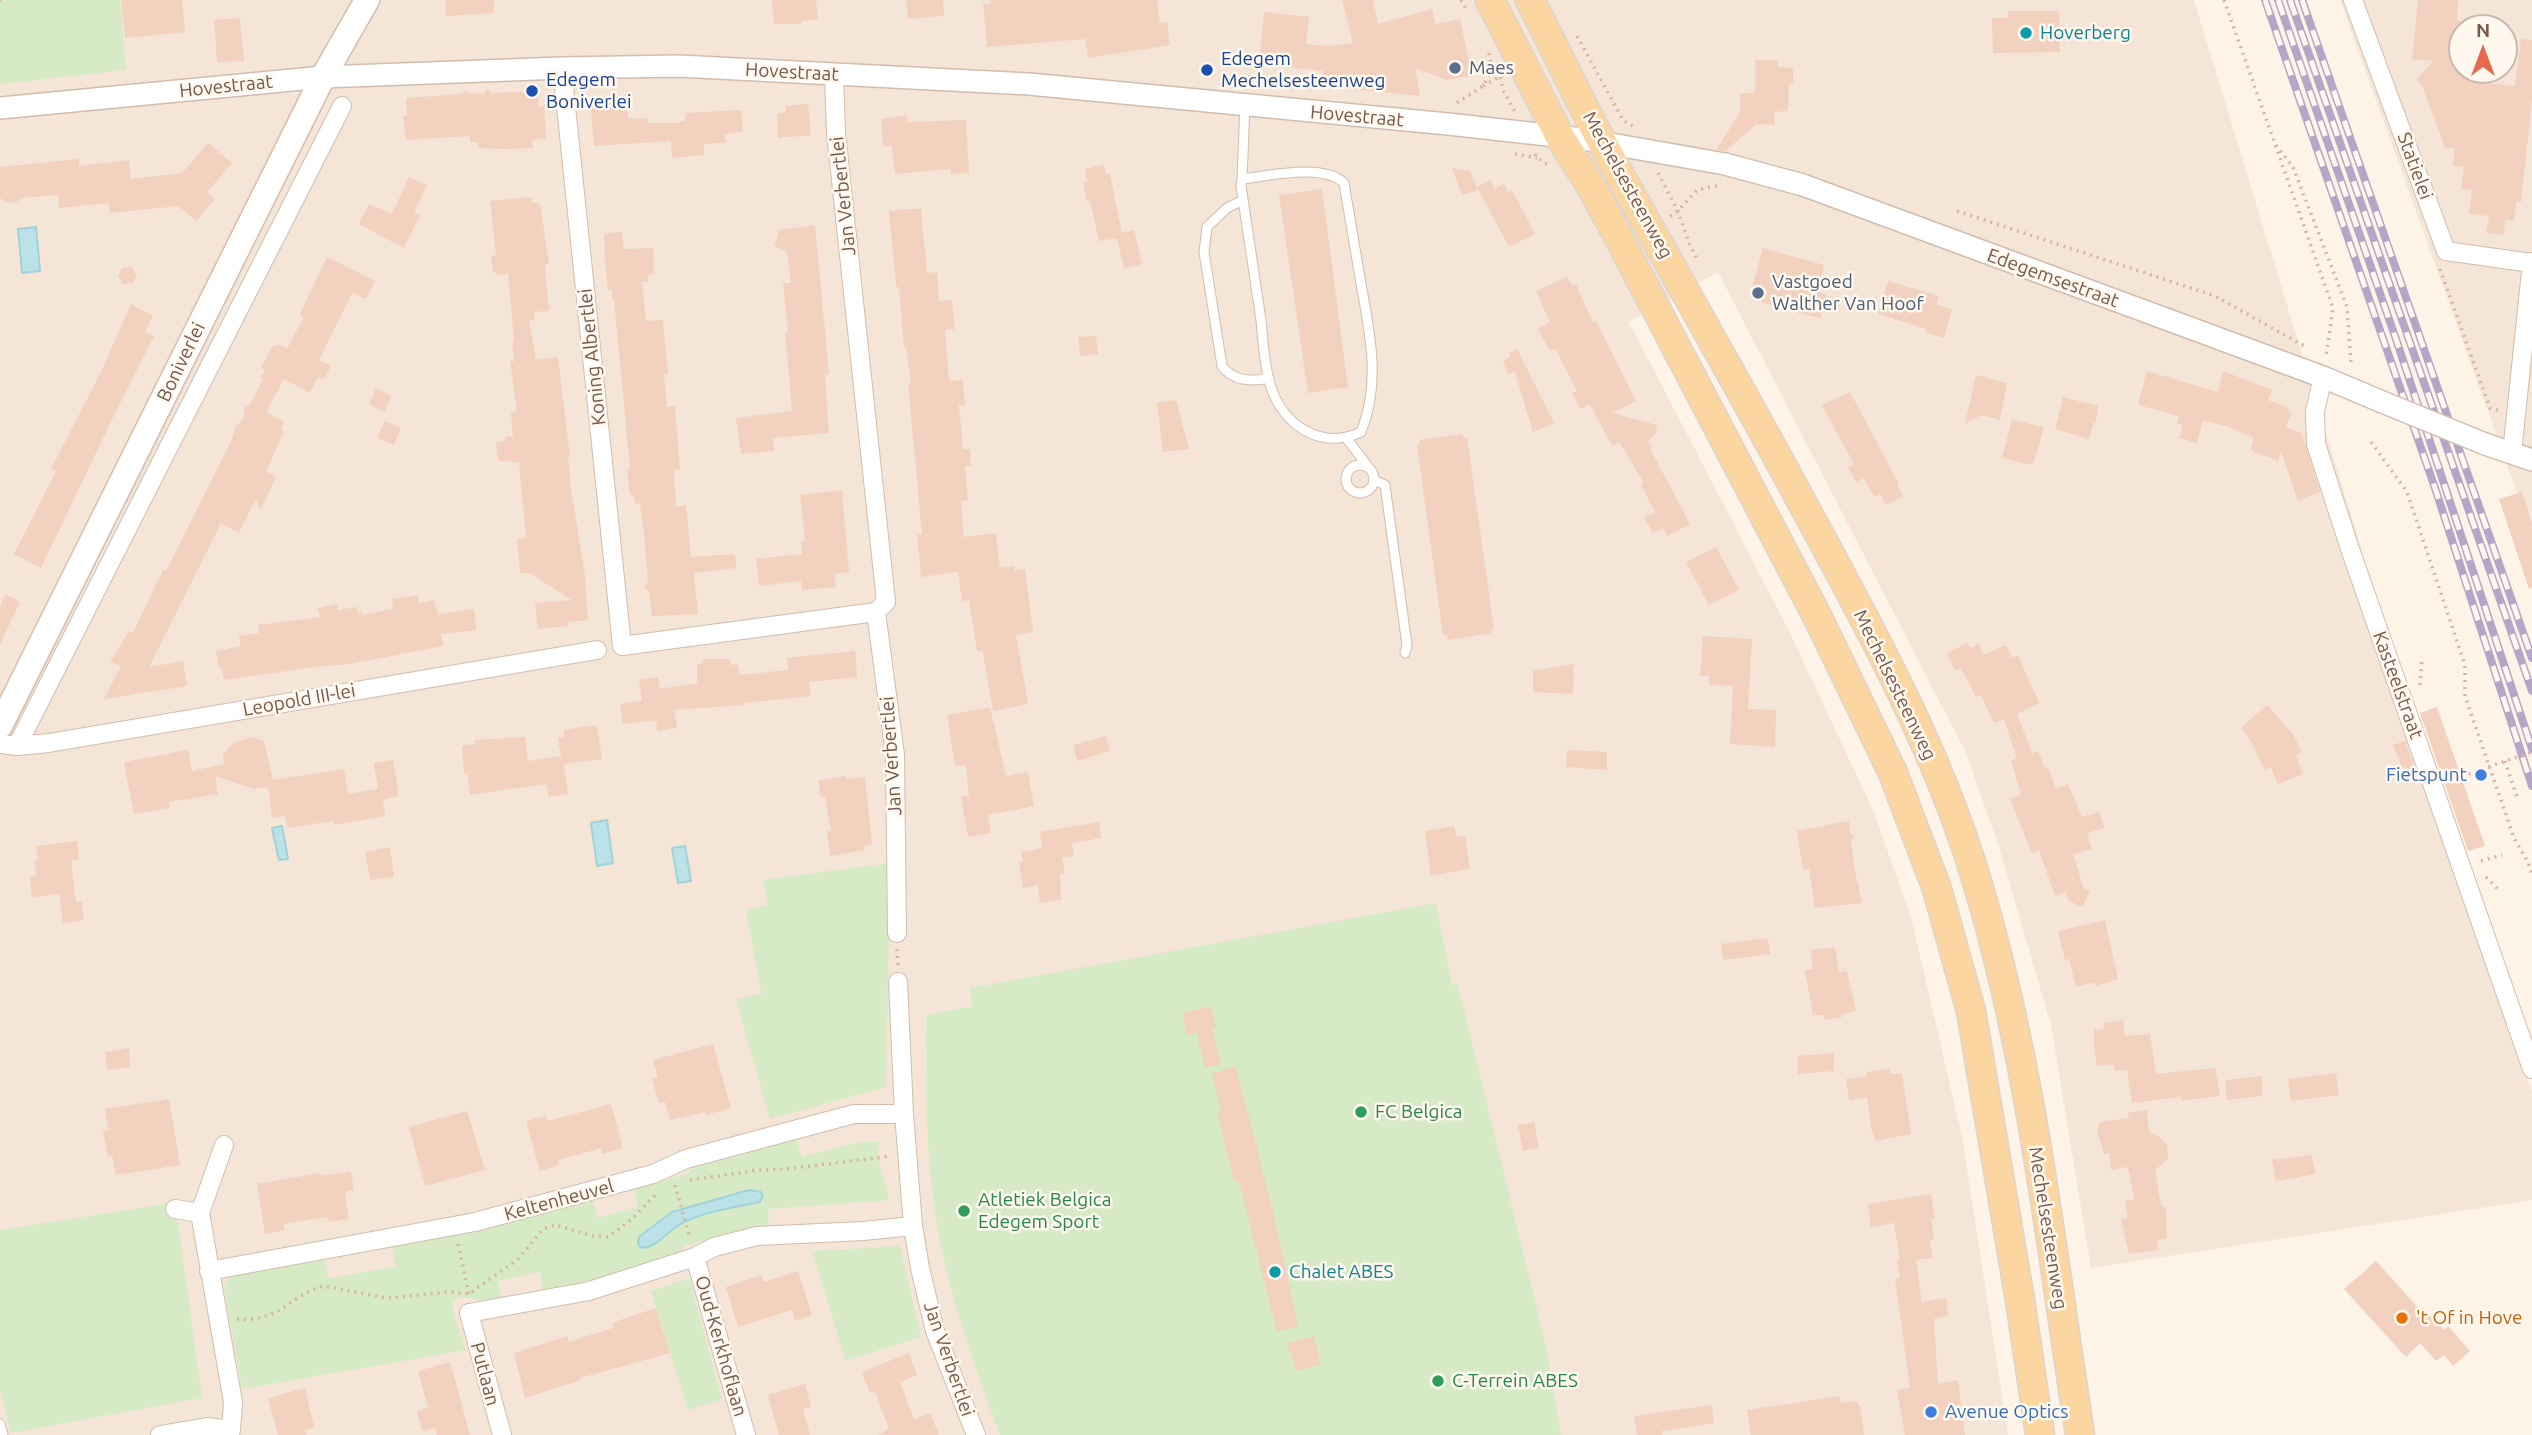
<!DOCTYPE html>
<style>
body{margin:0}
#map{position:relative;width:2532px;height:1435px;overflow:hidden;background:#fdf4e7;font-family:Ubuntu,sans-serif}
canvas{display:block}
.north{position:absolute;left:2448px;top:14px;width:70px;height:70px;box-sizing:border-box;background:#fff8ee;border:2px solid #c9b8ad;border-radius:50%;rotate:0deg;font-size:19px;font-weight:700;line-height:28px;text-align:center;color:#77594b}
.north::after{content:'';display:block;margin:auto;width:24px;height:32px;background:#e6694d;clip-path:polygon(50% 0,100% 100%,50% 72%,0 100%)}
</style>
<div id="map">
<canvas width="2532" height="1435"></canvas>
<div class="north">N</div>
</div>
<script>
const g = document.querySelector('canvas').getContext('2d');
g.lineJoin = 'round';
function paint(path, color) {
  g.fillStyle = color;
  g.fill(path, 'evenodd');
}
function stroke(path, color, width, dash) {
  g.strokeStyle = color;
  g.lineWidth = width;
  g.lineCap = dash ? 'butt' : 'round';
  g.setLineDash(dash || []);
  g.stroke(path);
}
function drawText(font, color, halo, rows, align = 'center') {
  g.font = font + ' Ubuntu,sans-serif';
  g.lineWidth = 5;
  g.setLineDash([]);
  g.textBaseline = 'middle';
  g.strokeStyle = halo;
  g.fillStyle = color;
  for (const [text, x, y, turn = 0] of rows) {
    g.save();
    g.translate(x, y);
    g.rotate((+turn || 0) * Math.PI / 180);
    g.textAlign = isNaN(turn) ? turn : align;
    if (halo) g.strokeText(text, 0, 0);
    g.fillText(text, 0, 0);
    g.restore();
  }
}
paint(new Path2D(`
 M0,0h2194l295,968 43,124v108l-441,68 -40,-243 -53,-181 -33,-93 -247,-479 -89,50 159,307 85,181 38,107 51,220 46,298h-2008z
 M2340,0h192v534zM2462,28h42v42h-42z`), '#f4e5d6');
paint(new Path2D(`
 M0,0h120l6,70 -126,14z
 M890,863l-4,224 -116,32 -34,-119 25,-7 -15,-83 22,-5 -5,-25z
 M1436,903l16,81 6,1 88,361 15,89h-561c-26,-71 -52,-141 -64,-216 -11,-67 -10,-136 -10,-204l46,-9 -2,-18z
 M796,1139l6,18 53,-14 24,-2c-4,21 7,38 10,59l-121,9 1,20h-14l-71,17 -5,9 -110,33 -26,4 -3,-20 -42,9 3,18 -19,2 -10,-3h-15l-5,7c3,16 9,29 14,45l-224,39 -18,-103 1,-4 11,-8 89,-14 3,18 68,-11 -4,-20 71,-14 129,-34 5,19 41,-12 -5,-19 55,-13 4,-7z
 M171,1203l6,12 25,183 -191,35 -11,-42v-161z
 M900,1246l21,91 -75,24 -34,-110z
 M689,1278l33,121 -34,11 -37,-119z`), '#d6ebc5');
const water = new Path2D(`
 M36,227l4,44 -18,2 -4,-44z
 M607,820l6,43 -16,3 -6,-43z
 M282,826l6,33 -9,1 -7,-32z
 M685,846l6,35 -13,2 -6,-35z
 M749,1190l12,2 2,4 -3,6c-23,5 -61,10 -81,23 -12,7 -22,22 -37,23l-3,-2 -1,-5 2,-5 32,-24z`);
paint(water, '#bbe2e7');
stroke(water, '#a1d2d9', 2);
paint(new Path2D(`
 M121,0h61l3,32 -60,6z
 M445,0h49v13l-48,3z
 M772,0h44l2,19 -16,2v3h-28z
 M906,0h37l1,16 -36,3z
 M991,0h166l3,23 7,-1 3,23 -82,13 -3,-19 -98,8 -4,-43h8z
 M1342,0h31l5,24 54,-15 3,15 25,-5 12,57 -26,4 -31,-12 5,28 -99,-10 2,-15 -64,-7 5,-52 45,5 -3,27 22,2 25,-3z
 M2418,0h40l-1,19 5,4 -3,46 16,2 -1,11 41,4 6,-47 11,1v60l-11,102h-5l-2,19 -9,-1 -1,15 -18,-2 3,-17 -20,-2 3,-24 -11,-1 3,-22 -11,-1 2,-18h-10l-22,-60 -6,-9 16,-18 -21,-2z
 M2008,11h51l1,41 -67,1 -1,-35h16z
 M240,18l4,43 -27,1 -3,-42z
 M1755,60h23v7l15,1v16h-4l-1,27 -14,1 1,13 -18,-1 -32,27 -8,-2 23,-37v-19h15z
 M487,89l5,4 46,-2 1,16 5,-1 2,32 -14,2 1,8 -28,1 -26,-1 -1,-6h-8v-6l-64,4 -3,-24h4l-1,-18 56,-4 3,-4 5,4 14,-1z
 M808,104l3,31 -33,3 -1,-25 9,-1v-6z
 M627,106l1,13 18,-1 3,5h30v-2h6v-8l56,-3 2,22 -18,2 1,8 -22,2v11l-32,3 -1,-17 -77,5 -3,-38z
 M907,115v7l59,-2 3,53 -18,1 -1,-5 -55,5 -3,-28h-9l-2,-27z
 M208,143l24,20 -25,29 8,7 -19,22 -17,-15 -69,7 -2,-10 -49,5 -1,-13 -37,3 -3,3 -11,2 -7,-5v-31l79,-8v7l50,-6 2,19 51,-6z
 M1104,165l2,10 4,-1 12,59 12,-3 8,34 -18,5 -7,-31 -18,3 -9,-40h-4l-3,-18 4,-1 -2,-13z
 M1452,168l18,3 8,19 -16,5z
 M409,177l18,8 -13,27 6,3 -16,33 -45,-24 10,-20 23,10z
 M1490,180l5,9 9,-5 4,8 4,-2 23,44 -26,13 -32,-60z
 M1322,189l26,198 -40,6 -29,-198z
 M532,197v6h8l9,61h-3l-1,5 4,42 -15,1 1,8h-6l7,40 22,-3 12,99 -2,1 3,31 14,88 3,44 -21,2 1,4 -30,3 -3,-26 37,-3 -43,-27h-9l-3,-34 9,-1 -7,-76 -21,-1 -2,-19 9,-1v-4l8,-1 -2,-24 6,-1 -7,-49 4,-1 -2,-19h2l-6,-69 -12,2v-3l-3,1 -2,-16 5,-1 -6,-55z
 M910,209h11l6,64 10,-1 2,29 13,-1 3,29 -10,1 4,51 14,-1 2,25h-6l4,44h7l1,17h-6l3,34 -7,1 3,36 32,-4 4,35 14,-2 1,5 10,-2 8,63 -17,3 12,69 -35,7 -10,-58 -2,-2h-4l-8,-51 -7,1 -4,-29 -37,5 -4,-42 5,-1 -14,-150h3l-5,-36h-2l-5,-58 -3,-5 -7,-74z
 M815,225l14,149 -4,1 4,58 -56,5 1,13 -33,3 -5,-36 56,-7 -7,-77 3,-1 -5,-50h8l-4,-31 -13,-6 4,-10v-6z
 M622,232l2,17 29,-1 1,26 -6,1v7h-6l4,39 17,-1 5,54 -4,1 3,32 8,-1 5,63 -6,1 2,37 10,-2 5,52 44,-3 1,14 -42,5 4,41 -46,2 -3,-24 -5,-5 4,-4 -4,-49 -4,-31 -5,1 -1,-9h-4l-3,-26h3l-16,-170h-2v-9h-4l-3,-29 -1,-28z
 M1763,248l61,17 -7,26 10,4 -6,24 -62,-18 -7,-13z
 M327,257l48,24 -9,18 -14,-6 -33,67 12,6 -8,14 -5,-3 -8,16 -26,-14 -18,33 18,10 -3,7 3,2 -18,41 10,5 -16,34 -4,-13 -17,35 -18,-10 -72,144 34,-6 4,25 -83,13 17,-33 -11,-4 19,-31 4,2 30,-63 3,1 67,-134 1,-8 10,-12v-9l6,-3 13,-26 -3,-1 5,-8 -4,-2 12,-23 3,2 2,-3 9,5 16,-31 -3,-4z
 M131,267l6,8 -4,8 -10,1 -5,-8 4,-8z
 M1567,277l5,9 4,-2 17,39 3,-2 40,80 -24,12 45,12 -2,10 -7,5 4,8 -2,1 40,75 -23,12 -3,-8 -11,5 -9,-16 11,-5 -14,-27 3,-2 -25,-41 -7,4 -22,-42 -9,5 -9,-16 5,-2 -22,-43 -5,3 -12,-22 12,-7 -14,-31z
 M1888,281l51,15 -3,9 16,4 -8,29 -18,-5 1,-4 -49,-15z
 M131,304l22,12 -8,15 9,5 -40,79 -73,153 -27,-14 42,-83 -5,-2 50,-97z
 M1096,336l2,18 -18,2 -2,-19z
 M1517,349l37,74 -21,9 -18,-60 -7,2 -5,-13 7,-4 -1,-4z
 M2147,371l71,21 5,-21 49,19 -4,10 19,7 4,7 -5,13 16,6 18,59 -22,9 -17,-50 -3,10 -28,-11 4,-12 -25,-11 -26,-7 -6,23 -18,-5 4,-13 -6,-1 2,-8 -41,-11z
 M1976,375l31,8 -7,37 -19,-5 -16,9z
 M376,388l16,8 -8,16 -15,-8z
 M1850,392l49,92 -2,1 6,11 -17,9 -6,-11 -6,3 -10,-19 -8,4 -8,-15 6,-3 -32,-59z
 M2063,397l35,9 -2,16h-2l-5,17 -34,-10z
 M1176,400l13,49 -26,3 -6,-49z
 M2012,420l32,7 -11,38 -31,-7z
 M385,421l16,7 -7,17 -17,-7z
 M1463,434v4l4,-1 27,192h-3v4l-43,7 -1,-5h-4l-26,-190 3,-1 -1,-4z
 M842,490l7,82 -15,2 2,13 -34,3 -1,-9 -42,5 -3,-27 46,-5 -1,-12 4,-1 -5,-46z
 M2522,492l10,32v64l-3,1 -30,-90z
 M1716,547l23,43 -30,15 -23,-43z
 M5,594l15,8 -20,42v-37z
 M418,595l1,8 15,-3 4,14 36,-5 2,21 -35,4 2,12 -94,18 -26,2 -99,14 -2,-12h-3l-3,-17 25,-5 -2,-10 20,-3 -1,-8 62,-8 -2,-9 19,-4 1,6 19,-3v5l5,-1v4l31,-6 -1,-10z
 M1703,636l49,3 -4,70 28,1 -1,37 -45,-3 3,-58 -24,-1v-9h-9z
 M1967,643l3,5 9,-4 4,11 23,-10 6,13 6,-3 21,48 -22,11 15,39 6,-2 7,17 3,-1 8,22 12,-5 14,33 17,-5 5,16 -17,5 5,16 -19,5 11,35 6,3 -8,15 -13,-6 -3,-9 -11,4 -16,-46 -7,3 -22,-54 11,-5 -10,-34 6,-1 -13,-40 -10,4 -13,-28 -5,2 -15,-29 -6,3 -8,-18z
 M855,651l2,26 -48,5 2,14 -67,7v2l-70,5 3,18 -20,3 -1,-11 -33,4 -3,-20 22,-3 -3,-21 19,-3 2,12 37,-6v-19h5l3,-5h25l1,6 7,-1 2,11 48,-5 -1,-12z
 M1574,664l-1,30 -40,-2v-21z
 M2267,705l25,28 10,19 -6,3 7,19 -25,10 -7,-17 -6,4 -14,-30 -10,-13z
 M990,707l16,69 22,-4 6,34 -46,9 3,18 -23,4 -7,-40 8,-1 -3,-31 -11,1 -8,-51z
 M2437,707l48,139 -17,5 -48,-138z
 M588,726h9l5,33 -38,5 4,30 -19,3 -3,-13 -76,11 -3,-22h-3l-2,-27 13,-2v-4l50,-3 3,24 33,-5 -3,-18 6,-1v-7z
 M1106,736l4,15 -33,10 -4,-16z
 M252,737l12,4 9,39 71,-11 4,25 30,-5 -4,-26 19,-3 6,36 -16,4 2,16 -52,9v-4l-46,7 -2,-12 -13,2 -4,-31 -14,2 -39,-13 3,18 -49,8 1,6 -36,6 -10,-52 64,-12 4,21 32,-7 -1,-9 10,-12z
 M2405,741l12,35 -7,2 -4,-11 -4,1 -9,-23z
 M1567,750l40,2v18l-41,-3z
 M846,776v3l19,-2 7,68 -8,1 1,4 -35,6 -3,-25h4l-6,-34h-4l-3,-16z
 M1849,821l1,11 4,5 -3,4 3,25 8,37 -47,5 -6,-39 -6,1 -6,-39z
 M1099,822l2,16 -29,5 2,13 -12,2 3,16 -5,1 1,25 -21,3 -2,-18 -15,3 -4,-25 4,-1 -2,-10 21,-4 -2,-16z
 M1454,826l3,11 8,-1 5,33 -39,7 -6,-45z
 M77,841l2,19 -8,1 5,41h6l2,18 -21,3 -4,-29 -27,3 -2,-20 6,-1 -2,-15 4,-1 -2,-14z
 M390,847l4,30 -24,3 -5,-28z
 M2105,920l13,59 -23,7v-4l-19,5 -7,-28 -4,1 -7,-29z
 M1768,938l2,16 -47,6 -2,-16z
 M1835,947l4,25 8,-1 9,40 -14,3v3l-18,3v-5h-11l-8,-45 8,-1 -3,-19z
 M1211,1006l5,22 -4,1 9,35 -16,3 -9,-35 -9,3 -5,-22z
 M2123,1020l2,16 25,-2 6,40 59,-6 5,28 -39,5v-4l-49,6 -5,-33 -12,1 -2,-7 -16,2 -3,-21v-15l10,-1 -1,-6z
 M713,1044l18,64 -25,7 -1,-3 -35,8 -5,-18 -6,1 -7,-24 6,-1 -5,-18z
 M129,1048l1,19 -23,3 -2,-18z
 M1834,1053v18l-36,3 -1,-18z
 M1236,1066l38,150 24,110 -21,6 -38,-151 -5,1 -17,-70 4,-1 -9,-37z
 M1889,1069l1,5h12l9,60 -36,7 -1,-8h-2l-5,-35 -18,2 -3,-21 21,-3 -1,-4z
 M2336,1073l3,22 -48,6 -3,-22z
 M2262,1076v20l-35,4 -2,-20z
 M169,1099l11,66 -64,10 -4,-20 -4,1 -5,-24 5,-2 -3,-21z
 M611,1104l12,44 -20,6 -1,-6 -44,12 1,5 -19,6 -14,-50 20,-5 2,5z
 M2147,1110l2,22 12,6 6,8 1,13 -13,11 6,35 5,3 1,30 -10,2 1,10 -29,4 -8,-35 7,-1 -3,-17 9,-1 -6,-33 -17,3 -2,-17 -5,1 -7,-23 3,-9 29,-4 -1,-5z
 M467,1111l18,59 -60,16 -16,-59z
 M1534,1122l5,26 -16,3 -5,-26z
 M2312,1155l3,19 -39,7 -4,-21z
 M351,1171l3,19 -9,2 4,27 -20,3 -1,-5 -44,7 1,6 -20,4 -8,-50 63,-11 1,3z
 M1931,1194l4,24 -4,1 3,20 -4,1 3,18 -17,2 6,42 24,-4 2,18 -14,3 4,65 20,-4 7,55h-60l-8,-45 13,-2 -15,-109 5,-1 -3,-18 3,-1 -6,-36 -23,4 -3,-23z
 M2376,1261l44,49 3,-3 21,23 4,-4 22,25 -17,15 -9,-11 -8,6 -16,-18 -14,14 -62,-68z
 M798,1271l14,44 -17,6 -3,-11 -54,17 -12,-40 35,-12 3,7z
 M656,1308l14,45 -90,25 1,2 -56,18 -11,-45 53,-17 2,6 18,-6 26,-8 -1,-4 8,-4z
 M1314,1336l7,28 -25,7 -9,-28z
 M909,1353l8,22 -17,7 14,38 16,-7 9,22h-61l11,-6 -14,-38 -5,2 -8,-21z
 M450,1362l5,18 15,55h-33l-2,-7 -13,3 -5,-20 11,-3 -10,-37z
 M805,1384l6,23 -8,2 7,26h-31l-11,-40z
 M305,1388l9,39 -9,3 2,5h-29l-10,-37z
 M1840,1396l1,7 16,-2 1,4h2l4,30h-113l-4,-25z
 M1712,1405l2,18 -52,8v4h-25l-3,-19z`), '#f2d1bf');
const service = new Path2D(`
 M1242,179c27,-3 81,-16 102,4 6,34 11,67 17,101 9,50 20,99 0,148 -40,19 -79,-7 -91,-48 -6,-20 -7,-43 -9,-64 -7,-45 -13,-89 -20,-134l1,-7 3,-74
 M1243,200l-16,8 -20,19 -3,25 18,114c11,15 30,16 47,12
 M1347,439l22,29
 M1346 479a14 14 0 1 1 28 0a14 14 0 1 1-28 0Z
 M1374,480l11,5 22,160 -2,8
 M0,1424l3,11`);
const minor = new Path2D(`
 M2353,0l93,251 86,12
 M562,68l60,578 254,-34
 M834,74l2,59 50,469 -10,10
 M2323,377l-8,34 1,33 34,105 182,520
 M2512,453l20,-191
 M876,612l19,143 2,178
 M0,744l17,2 32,-3 548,-93
 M17,746l325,-640
 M898,982l6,132 9,112 7,42 15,63 41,104
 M175,1209l25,4 24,-68
 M200,1213l33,189 -2,28
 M695,1257l51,178
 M209,1271l266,-49 178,-48 33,-15 168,-45h50
 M160,1435l47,-8 24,3
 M502,1435l-33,-122 120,-22 106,-34 19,-10 43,-11 106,-5 50,-5`);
const tertiary = new Path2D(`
 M0,108l323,-31 239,-9 117,-2 350,18 419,40 135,15 142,25 78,21 520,192 57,24
 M2485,444l47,16`);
const secondary = new Path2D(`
 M0,726l323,-649 44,-77`);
const primary = new Path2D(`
 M1490,0l70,137 34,54 27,51 197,376 75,155 44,116 34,122 49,289 20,135
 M1530,0c25,48 48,98 74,146 66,121 136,240 201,362 64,118 131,239 170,367 56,182 76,373 105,560`);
stroke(service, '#d1bdaf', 11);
stroke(minor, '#d1bdaf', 20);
stroke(tertiary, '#d1bdaf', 24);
stroke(secondary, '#d4bdad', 27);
stroke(primary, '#dcd4d0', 31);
stroke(new Path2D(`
 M0,0h1
 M1461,0l5,9
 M2224,0l109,308 -7,48
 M1577,36l46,84 10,6
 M1489,53l3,17 8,7 4,15 11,20
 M1483,86l20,-11
 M1457,103l26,-17 9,-16
 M2276,145l17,22 54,140 4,57
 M1515,154l22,4
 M1535,154l2,4 10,6
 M1658,173l20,38 11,32 9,18
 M1957,211l258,85 91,51
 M1670,216l8,-5 19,-21 24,-5
 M2440,269l50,139 8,2
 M2371,442l36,50 58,173v31l49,142 14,24 4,12
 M2420,685l2,-28
 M2505,761l12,36
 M2450,780l12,-4
 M2481,861l21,-6
 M2486,877l14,14
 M897,949l1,17
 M690,1180l68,-10 28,-1 105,-13
 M675,1185l15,53
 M458,1244l11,51
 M237,1319c45,3 51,-23 86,-33l64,12 62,-6 20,2 49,-35 25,-30 12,-4 38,11 15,1 24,-18 25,-26`), '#d8b4a1', 3.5, [2, 5]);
stroke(service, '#fff', 9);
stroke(minor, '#fff', 18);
stroke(tertiary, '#fff', 21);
stroke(secondary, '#fff', 24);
stroke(primary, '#fbd6a0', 28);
const rail = new Path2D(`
 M2265,0l171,491 96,295
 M2278,0l119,342 135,407
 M2290,0l242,691
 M2302,0l230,658`);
stroke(rail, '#b6a5c7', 8);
stroke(rail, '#fff8ee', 5, [16]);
const tertiaryBridge = new Path2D(`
 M2380,401l105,43`);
stroke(tertiaryBridge, '#d1bdaf', 24, []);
stroke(new Path2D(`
 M2462,776l70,-24`), '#d8b4a1', 3.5, [2, 5]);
stroke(tertiaryBridge, '#fff', 21);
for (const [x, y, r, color] of [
 [2026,33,7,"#0f9aa8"],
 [1455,68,7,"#5c6f8a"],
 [1207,70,7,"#1a4fb4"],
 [532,91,7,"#1a4fb4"],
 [1758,293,7,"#5c6f8a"],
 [2481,775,7,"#3f7fe0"],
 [1361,1112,7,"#2e9e5b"],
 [964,1211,7,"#2e9e5b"],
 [1275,1272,7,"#0f9aa8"],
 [2402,1318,7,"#e8710a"],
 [1438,1381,7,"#2e9e5b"],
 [1931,1412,7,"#3f7fe0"]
]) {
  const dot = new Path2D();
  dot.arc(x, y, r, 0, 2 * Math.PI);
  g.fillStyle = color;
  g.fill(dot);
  stroke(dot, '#fff8ee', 2.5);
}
drawText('19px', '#0d838f', '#fff8ee', [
 ["Hoverberg",2040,33],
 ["Chalet ABES",1289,1272]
], 'left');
drawText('19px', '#164399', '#fff8ee', [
 ["Edegem",1221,59],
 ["Mechelsesteenweg",1221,81],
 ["Edegem",546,80],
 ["Boniverlei",546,102]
], 'left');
drawText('19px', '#4e5e75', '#fff8ee', [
 ["Maes",1469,68],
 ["Vastgoed",1772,282],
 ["Walther Van Hoof",1772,304]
], 'left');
drawText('19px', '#77594b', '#fff8ee', [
 ["Hovestraat",792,72,3],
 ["Hovestraat",226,86,-6],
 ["Hovestraat",1357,116,5],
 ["Statielei",2415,166,70],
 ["Mechelsesteenweg",1628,185,61],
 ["Jan Verbertlei",843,196,-96],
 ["Edegemsestraat",2053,278,20],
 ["Koning Albertlei",592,357,-96],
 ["Boniverlei",181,362,-64],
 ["Mechelsesteenweg",1895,685,64],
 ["Kasteelstraat",2398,685,70],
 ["Leopold III-lei",299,700,-10],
 ["Jan Verbertlei",891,756,-94],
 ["Keltenheuvel",559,1200,-15],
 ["Mechelsesteenweg",2048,1228,81],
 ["Oud-Kerkhoflaan",721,1346,74],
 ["Jan Verbertlei",949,1359,71],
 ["Putlaan",485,1374,75]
]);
drawText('19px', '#366cbe', '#fff8ee', [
 ["Fietspunt",2467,775],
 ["Avenue Optics",1945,1412,"left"]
], 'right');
drawText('19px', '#27864d', '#fff8ee', [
 ["FC Belgica",1375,1112],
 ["Atletiek Belgica",978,1200],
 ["Edegem Sport",978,1222],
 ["C-Terrein ABES",1452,1381]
], 'left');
drawText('19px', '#c56008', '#fff8ee', [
 ["'t Of in Hove",2416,1318]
], 'left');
</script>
